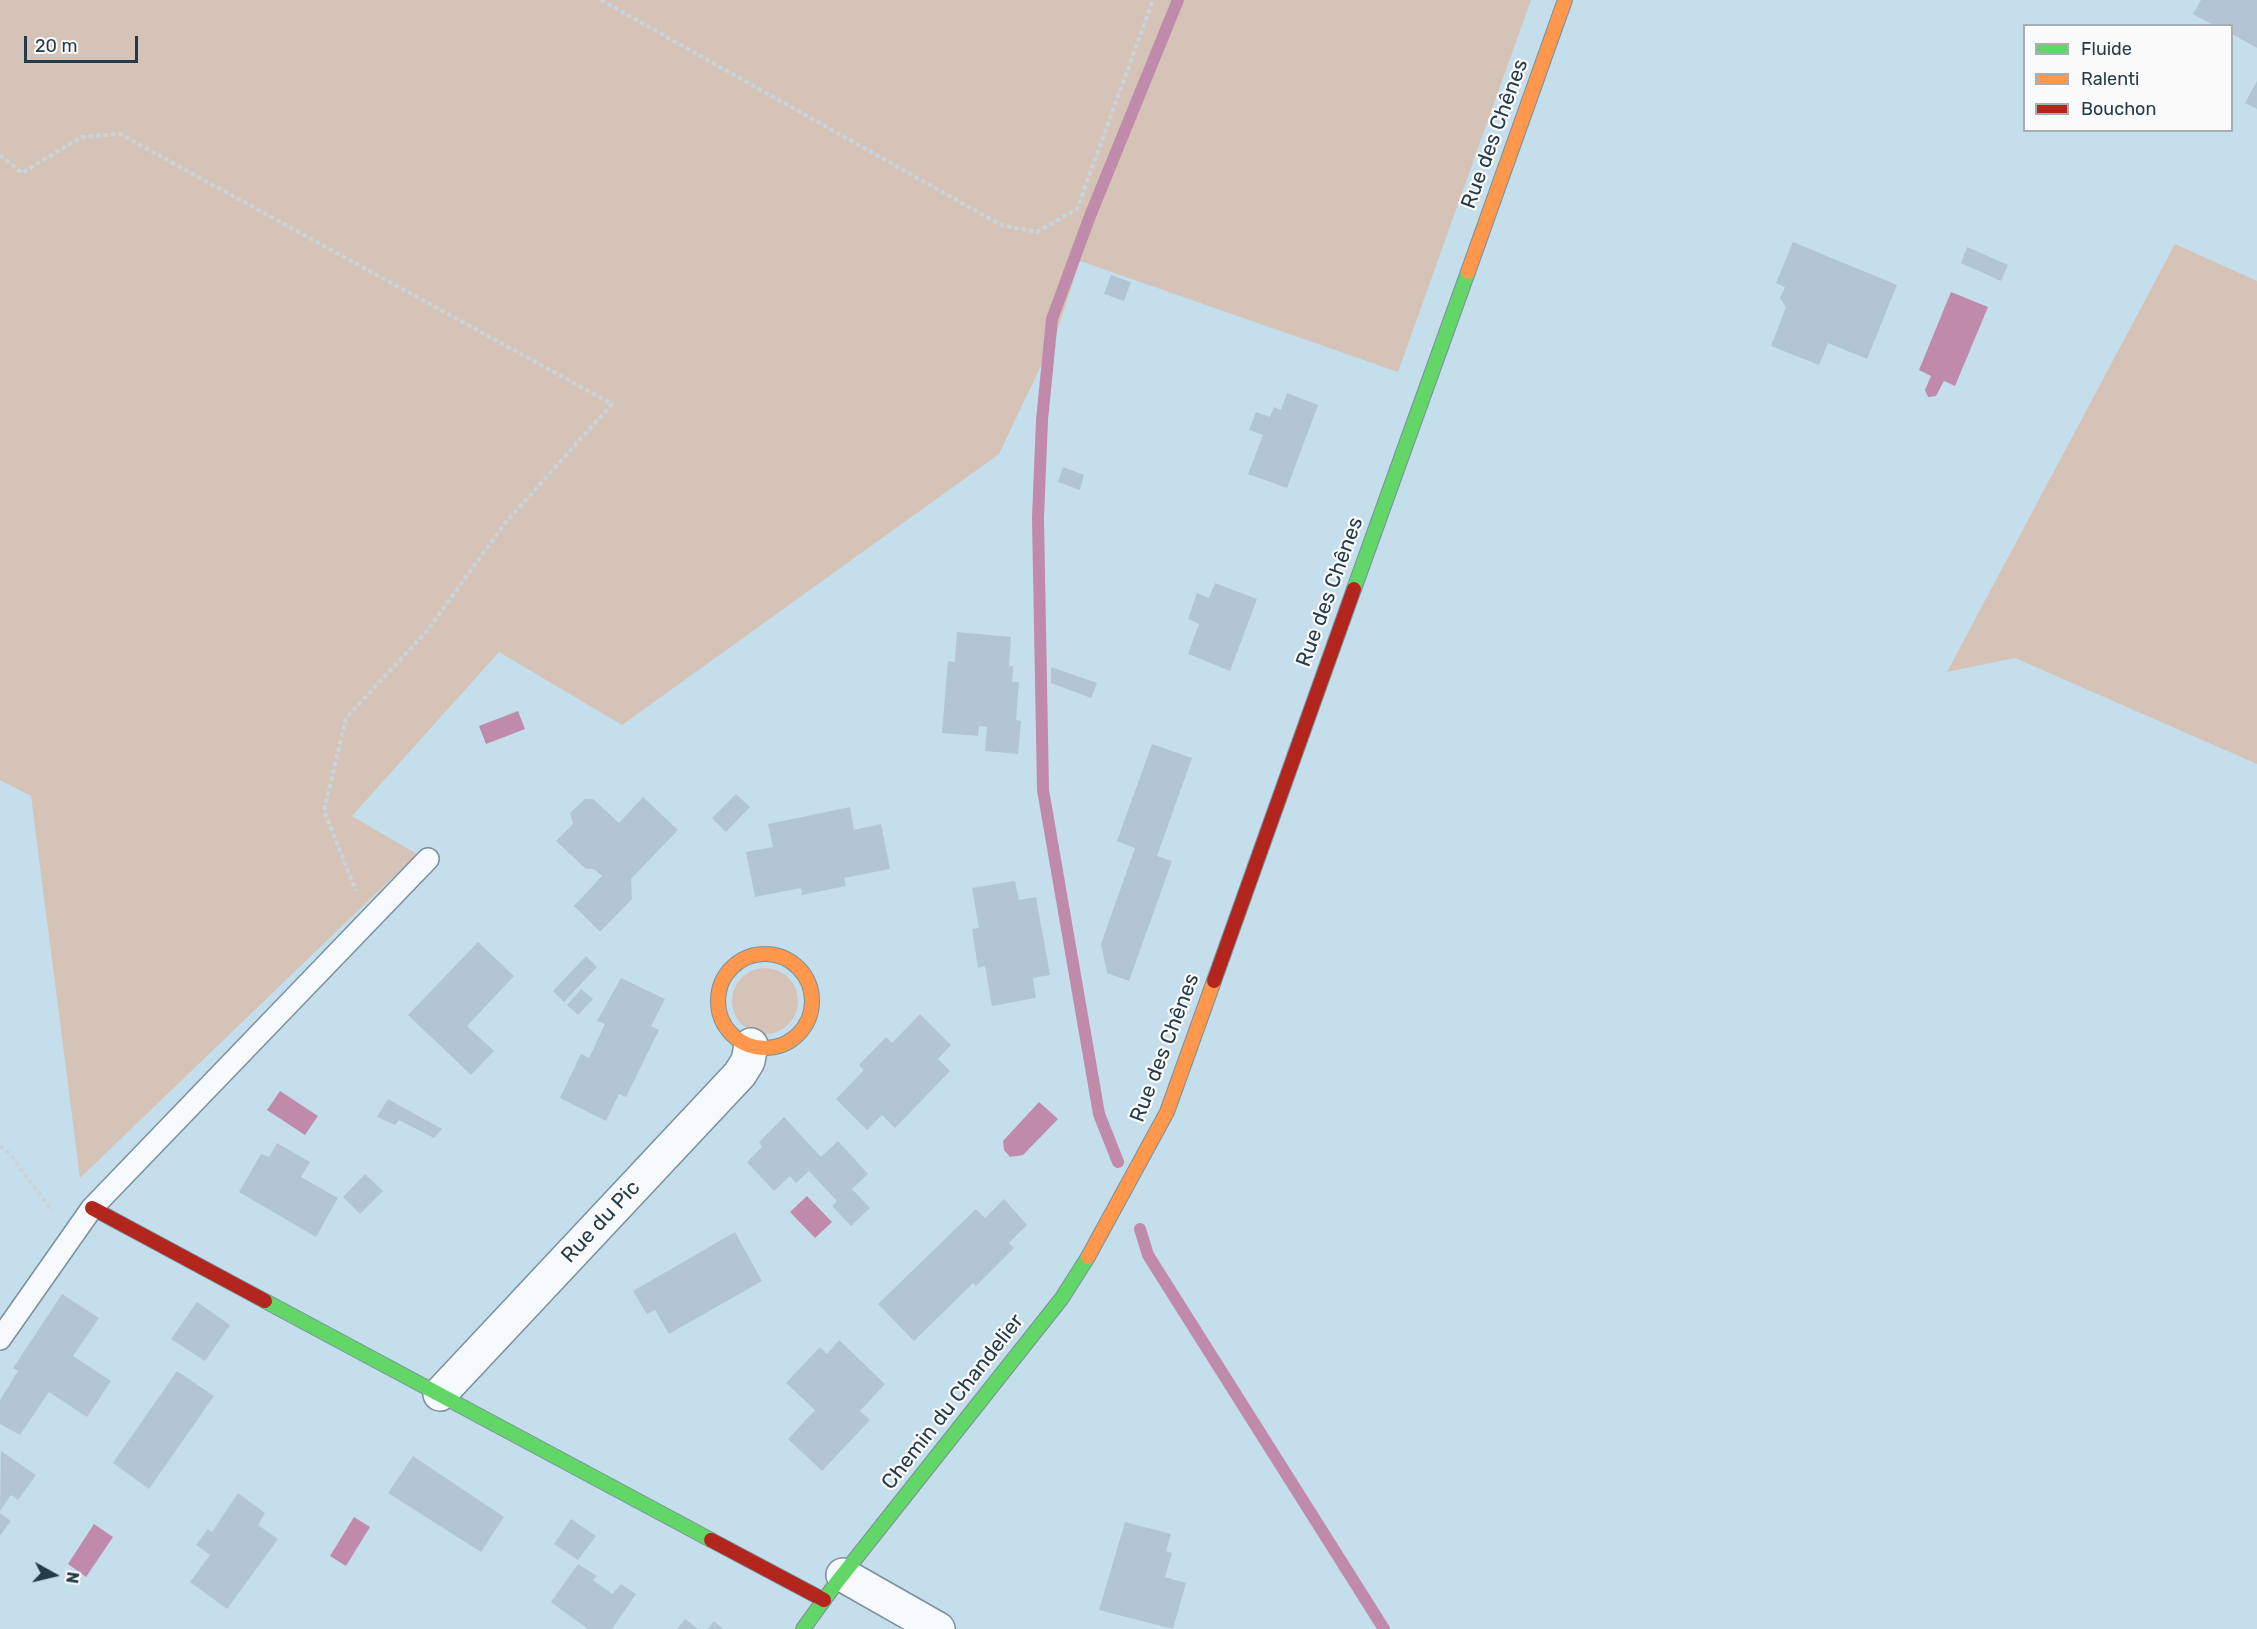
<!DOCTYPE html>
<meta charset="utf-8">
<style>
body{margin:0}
#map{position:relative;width:2257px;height:1629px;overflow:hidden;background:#c5deec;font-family:Rubik,sans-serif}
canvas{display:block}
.legend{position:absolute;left:2023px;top:24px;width:210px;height:108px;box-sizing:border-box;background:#fbfbfb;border:2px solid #a5afb4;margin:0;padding:8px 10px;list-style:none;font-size:18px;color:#243c4a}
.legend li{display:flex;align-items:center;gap:12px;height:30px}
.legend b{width:30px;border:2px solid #a5afb4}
.north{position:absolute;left:24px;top:1545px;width:60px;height:60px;-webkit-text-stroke:4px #fbfbfb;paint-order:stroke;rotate:98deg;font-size:16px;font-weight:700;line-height:24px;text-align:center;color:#243c4a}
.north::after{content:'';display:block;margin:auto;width:21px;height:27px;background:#243c4a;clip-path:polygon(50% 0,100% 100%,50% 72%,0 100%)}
.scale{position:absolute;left:24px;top:36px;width:114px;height:27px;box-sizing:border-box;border:3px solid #243c4a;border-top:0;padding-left:8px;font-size:18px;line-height:21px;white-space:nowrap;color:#243c4a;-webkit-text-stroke:4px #fbfbfb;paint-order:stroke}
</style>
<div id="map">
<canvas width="2257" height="1629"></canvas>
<ul class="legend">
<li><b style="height:8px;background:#63d668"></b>Fluide</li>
<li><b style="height:8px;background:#ff974d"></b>Ralenti</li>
<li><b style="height:8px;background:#b3261e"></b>Bouchon</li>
</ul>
<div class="north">N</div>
<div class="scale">20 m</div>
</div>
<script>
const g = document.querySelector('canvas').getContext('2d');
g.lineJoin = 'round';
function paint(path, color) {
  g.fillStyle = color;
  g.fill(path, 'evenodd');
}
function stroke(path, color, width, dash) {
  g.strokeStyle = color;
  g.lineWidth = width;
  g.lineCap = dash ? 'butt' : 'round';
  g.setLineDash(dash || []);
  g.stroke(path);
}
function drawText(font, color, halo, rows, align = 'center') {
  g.font = font + ' Rubik,sans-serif';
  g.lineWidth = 4.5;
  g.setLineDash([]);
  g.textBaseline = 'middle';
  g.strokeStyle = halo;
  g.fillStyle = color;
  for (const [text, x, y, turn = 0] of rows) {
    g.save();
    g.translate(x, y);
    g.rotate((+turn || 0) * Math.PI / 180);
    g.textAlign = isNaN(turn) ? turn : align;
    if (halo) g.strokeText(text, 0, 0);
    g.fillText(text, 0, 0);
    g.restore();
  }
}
paint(new Path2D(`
 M0,0h1531l-133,372 -318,-111 -24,73 -57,120 -377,271 -123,-73 -147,164 65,38 -337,324 -49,-382 -31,-16z
 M2175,244l82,37v483l-242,-106 -68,14z
 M732 1001a33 33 0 1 1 66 0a33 33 0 1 1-66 0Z`), '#d5c3b7');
paint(new Path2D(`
 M1951,292l37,15 -33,79 -11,-5 -8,15 -8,1 -3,-7 6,-14 -12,-6z
 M518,711l7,18 -39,15 -7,-18z
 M280,1091l38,25 -13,19 -38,-25z
 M1039,1102l19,17 -35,36 -13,2 -6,-7 -1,-9z
 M807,1196l25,26 -17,16 -25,-26z
 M354,1517l16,10 -24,39 -16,-10z
 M94,1524l19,13 -27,40 -18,-13z`), '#c08baa');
stroke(new Path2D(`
 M1118,1162l-19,-48 -56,-324 -5,-272 4,-98 10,-101 38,-103 88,-216
 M1140,1229l8,26 236,374`), '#c08baa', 12);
paint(new Path2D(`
 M2201,0h56v48l-25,-14v-8h-17l-22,-12z
 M2257,81v28l-12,-6z
 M1793,242l104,43 -30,74 -39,-16 -9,22 -48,-19 15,-39 -6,-9 5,-11 -9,-4z
 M1967,247l41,18 -7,16 -40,-18z
 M1111,275l20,7 -7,19 -20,-7z
 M1287,393l31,12 -31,83 -39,-14 15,-39 -14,-5 7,-18 14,5 4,-10 7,3z
 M1063,467l21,8 -4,15 -22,-8z
 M1215,583l42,16 -27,72 -42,-17 11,-30 -11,-5 9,-26 12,5z
 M957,632l54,5 -2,29h4l-1,16h7l-3,38 5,1 -3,33 -33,-3 2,-24 -8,-1 -1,10 -36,-3 6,-72 7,1z
 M1051,667l46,16 -6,15 -40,-15z
 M1152,744l40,14 -35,98 15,5 -43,120 -22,-8 -6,-29 34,-96 -18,-7z
 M736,794l14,13 -24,25 -14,-14z
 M643,797l35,33 -47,49 1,20 -32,33 -26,-26 28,-30 -8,-7h-8l-30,-28 17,-17 -3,-11 15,-14h8l26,24z
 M850,807l4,23 27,-6 9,45 -46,9 2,8 -44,9 -1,-7 -46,9 -9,-45 27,-5 -5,-23z
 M1015,881l4,19 17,-3 14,78 -17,3 3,20 -44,8 -7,-40 -7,2 -6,-39 7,-1 -7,-40z
 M478,942l36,34 -47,50 27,25 -23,24 -63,-60z
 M586,956l11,11 -33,35 -11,-11z
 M621,978l44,21 -14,27 8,4 -33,67 -7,-3 -13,27 -46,-23 21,-44 8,4 16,-34 -8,-3z
 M581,989l12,10 -15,16 -11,-10z
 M920,1014l31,31 -13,14 12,12 -55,57 -13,-13 -15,15 -31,-31 28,-29 -5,-5 27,-28 6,6z
 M388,1099l16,9 38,21 -8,9 -35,-18 -4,5 -18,-8z
 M784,1117l37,40 17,-16 30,33 -16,15 18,19 -19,18 -19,-20 5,-5 -28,-30 -13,12 -6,-7 -16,15 -27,-29 15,-15 -3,-5z
 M277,1143l33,19 -9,15 37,21 -22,39 -77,-45 22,-38 8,3z
 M365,1174l18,17 -23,23 -17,-17z
 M1004,1199l23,26 -18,18 5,5 -38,38 -3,-3 -59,58 -36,-37 98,-95 9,9z
 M735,1232l27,49 -93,53 -14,-24 -8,4 -14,-23z
 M62,1294l37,24 -26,38 38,25 -24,36 -38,-25 -29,43 -20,-11v-24l18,-29 -5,-3z
 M197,1302l33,23 -25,36 -34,-22z
 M839,1340l46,44 -25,27 10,9 -48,51 -34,-32 27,-29 -29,-27 34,-36 7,7z
 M177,1371l37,25 -65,93 -36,-26z
 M1,1451l35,24 -18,25 -7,-5 -11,16z
 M413,1456l91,61 -23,35 -93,-59z
 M238,1493l27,20 -7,12 20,14 -51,70 -37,-27 20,-27 -14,-10 12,-16 4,3z
 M0,1513l11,8 -11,15z
 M571,1519l25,17 -18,24 -24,-16z
 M1125,1522l46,12 -5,17 6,2 -7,24 21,6 -13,46 -74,-19z
 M578,1564l19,12 -4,4 19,14 9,-10 15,10 -24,35h-24l-37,-27z
 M685,1619l13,10h-21z
 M714,1621l9,8h-15z`), '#b3c5d4');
const lane = new Path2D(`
 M0,1339l92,-131 336,-349`);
const street = new Path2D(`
 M440,1394l300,-320 8,-13 3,-16
 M843,1575l95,54`);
const fast = new Path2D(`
 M1354,589l114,-317
 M265,1301l446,239
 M803,1629l34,-47 225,-284 26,-41`);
const slow = new Path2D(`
 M1468,272l97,-272
 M718 1001a47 47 0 1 1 94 0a47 47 0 1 1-94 0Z
 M1088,1257l79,-145 47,-131`);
const jam = new Path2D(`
 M1214,981l140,-392
 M92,1208l173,93
 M711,1540l113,60`);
stroke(lane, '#7a909c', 24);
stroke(street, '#7a909c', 36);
stroke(fast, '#7a909c', 16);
stroke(slow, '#7a909c', 16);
stroke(jam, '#7a909c', 16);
stroke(new Path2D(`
 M601,0l400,225 36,7 40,-23 76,-209
 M0,155l22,18 59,-36 39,-3 492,270 -106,118 -80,110 -80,86 -22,93 32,80
 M0,1146l10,8 42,57`), '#cad3d8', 4, [4.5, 3]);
stroke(lane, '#f6fafc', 21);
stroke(street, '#f6fafc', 33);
stroke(fast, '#63d668', 14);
stroke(slow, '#ff974d', 14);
stroke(jam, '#b3261e', 14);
drawText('21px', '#243c4a', '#fbfbfb', [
 ["Rue des Chênes",1495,134,-70],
 ["Rue des Chênes",1330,592,-70],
 ["Rue des Chênes",1165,1048,-69],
 ["Rue du Pic",601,1222,-47],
 ["Chemin du Chandelier",953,1402,-52]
]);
</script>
